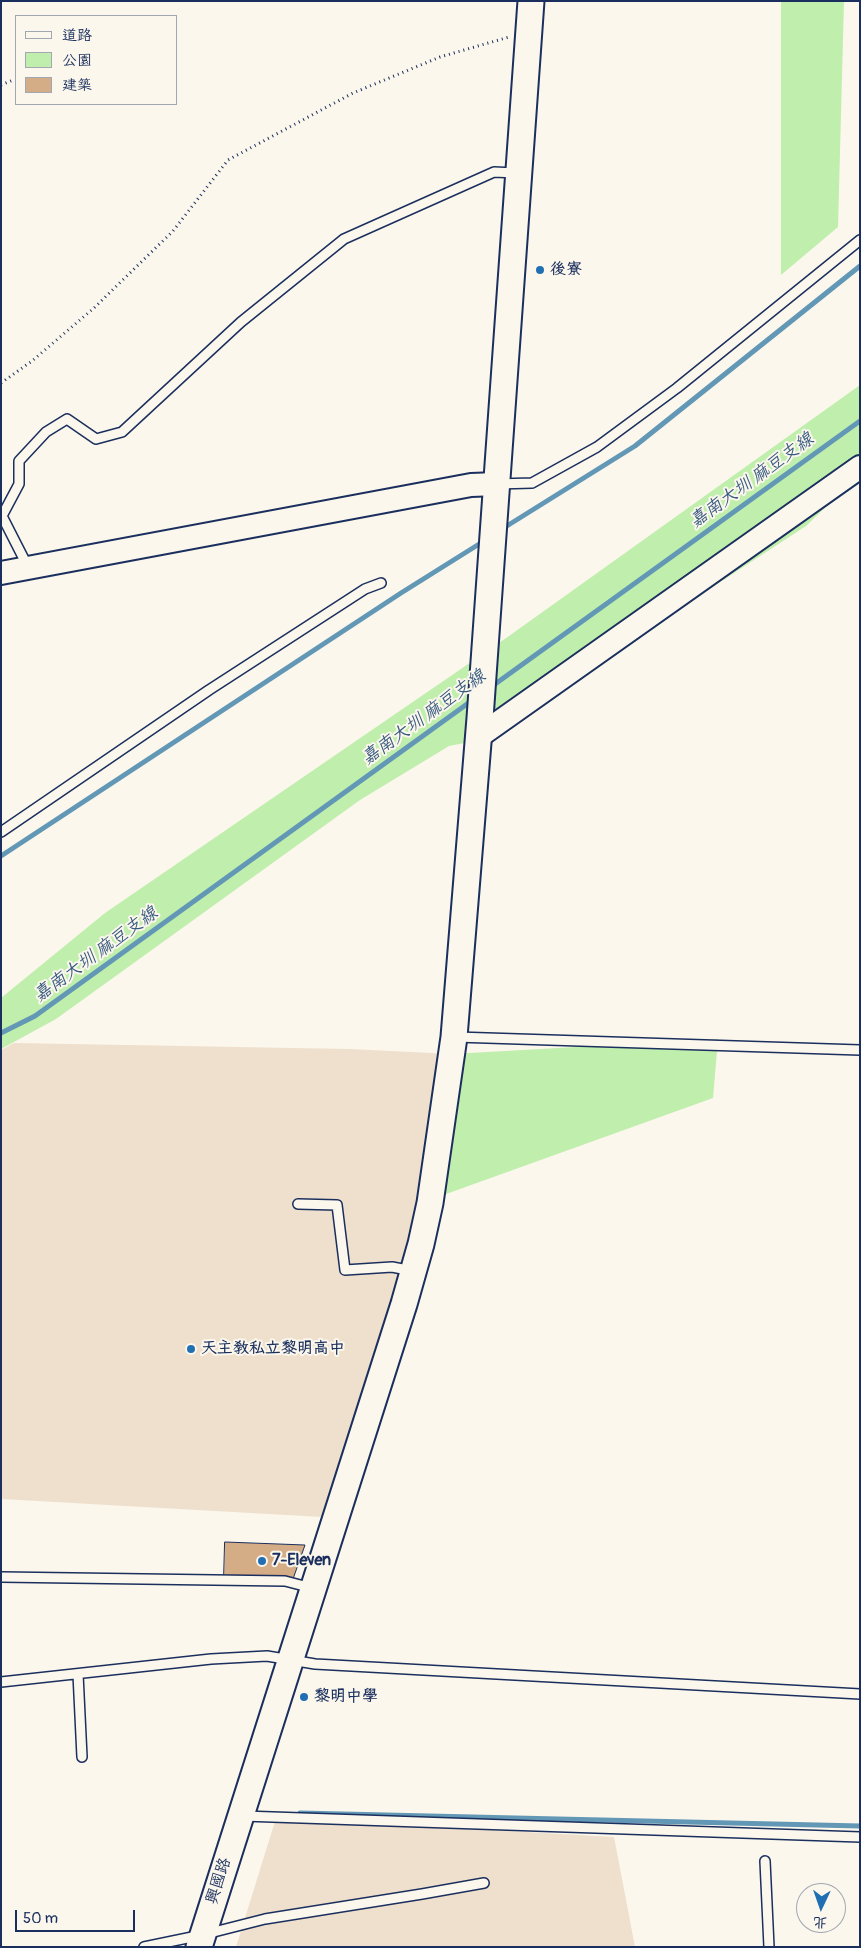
<!DOCTYPE html>
<meta charset="utf-8">
<style>
body{margin:0}
#map{position:relative;width:861px;height:1948px;overflow:hidden;background:#fbf7ec;font-family:Pangolin,"LXGW WenKai TC",sans-serif}
canvas{display:block}
.frame{position:absolute;inset:0;border:2px solid #1b2f5e;pointer-events:none}
.legend{position:absolute;left:15px;top:15px;width:162px;height:90px;box-sizing:border-box;background:#fbf7ec;border:1px solid #a1a7b3;margin:0;padding:6px 9px;list-style:none;font-size:15px;color:#1b2f5e}
.legend li{display:flex;align-items:center;gap:10px;height:25px}
.legend b{width:25px;border:1px solid #a1a7b3}
.north{position:absolute;left:796px;top:1883px;width:50px;height:50px;box-sizing:border-box;background:#fbf7ec;border:1px solid #a1a7b3;border-radius:50%;rotate:183deg;font-size:14px;font-weight:700;line-height:20px;text-align:center;color:#1b2f5e}
.north::after{content:'';display:block;margin:auto;width:18px;height:22px;background:#1f6fb2;clip-path:polygon(50% 0,100% 100%,50% 72%,0 100%)}
.scale{position:absolute;left:15px;top:1910px;width:120px;height:22px;box-sizing:border-box;border:2px solid #1b2f5e;border-top:0;padding-left:6px;font-size:15px;line-height:18px;white-space:nowrap;color:#1b2f5e;-webkit-text-stroke:4px #fbf7ec;paint-order:stroke}
</style>
<div id="map">
<canvas width="861" height="1948"></canvas>
<div class="frame"></div>
<ul class="legend">
<li><b style="height:6px;background:#fbf7ec"></b>道路</li>
<li><b style="height:14px;background:#c0eeac"></b>公園</li>
<li><b style="height:14px;background:#d4ac85"></b>建築</li>
</ul>
<div class="north">北</div>
<div class="scale">50 m</div>
</div>
<script>
const g = document.querySelector('canvas').getContext('2d');
g.lineJoin = 'round';
function paint(path, color) {
  g.fillStyle = color;
  g.fill(path, 'evenodd');
}
function stroke(path, color, width, dash) {
  g.strokeStyle = color;
  g.lineWidth = width;
  g.lineCap = dash ? 'butt' : 'round';
  g.setLineDash(dash || []);
  g.stroke(path);
}
function drawText(font, color, halo, rows, align = 'center') {
  g.font = font + ' Pangolin,"LXGW WenKai TC",sans-serif';
  g.lineWidth = 4;
  g.setLineDash([]);
  g.textBaseline = 'middle';
  g.strokeStyle = halo;
  g.fillStyle = color;
  for (const [text, x, y, turn = 0] of rows) {
    g.save();
    g.translate(x, y);
    g.rotate((+turn || 0) * Math.PI / 180);
    g.textAlign = isNaN(turn) ? turn : align;
    if (halo) g.strokeText(text, 0, 0);
    g.fillText(text, 0, 0);
    g.restore();
  }
}
paint(new Path2D(`
 M14,1043l336,6 102,5 -17,144 -113,319 -321,-18v-449z
 M276,1818l338,19 21,110h-399z`), '#efe0cd');
paint(new Path2D(`
 M781,1h63l-6,226 -57,48z
 M860,385v89l-54,52 -121,79 -184,131 -52,10 -89,54 -304,219 -55,30v-51l104,-85 404,-277z
 M718,1039l-5,59 -278,100 17,-144z`), '#c0eeac');
stroke(new Path2D(`
 M502,529l133,-83 225,-180
 M491,687l369,-266
 M1,856l400,-263 83,-52
 M1,1033l34,-17 439,-317
 M300,1813l560,13`), '#6298b6', 5);
const building = new Path2D(`
 M225,1542l80,3 -12,34 -69,-2z`);
paint(building, '#d4ac85');
stroke(building, '#1b2f5e', 1);
const service = new Path2D(`
 M497,484l35,-1 65,-36 80,-59 183,-148
 M28,567l-26,-51 17,-32v-23l27,-29 21,-13 29,20 26,-7 119,-110 103,-83 150,-67 22,1
 M1,832l208,-142 156,-101 16,-6
 M456,1037l404,13
 M298,1204l39,1 8,65 47,-3 21,4
 M1,1577l284,4 27,7
 M78,1674l4,83
 M1,1682l210,-23 56,-3 48,8 545,30
 M243,1816l617,21
 M765,1861l4,86
 M144,1947l58,-12 63,-16 157,-25 62,-11`);
const tertiary = new Path2D(`
 M1,573l470,-88 26,-1
 M478,737l382,-270`);
const secondary = new Path2D(`
 M199,1947l205,-643 17,-60 9,-41 24,-166 26,-319 51,-717`);
stroke(service, '#1b2f5e', 12);
stroke(tertiary, '#1b2f5e', 26);
stroke(secondary, '#1b2f5e', 29);
stroke(new Path2D(`
 M1,85l12,-5
 M1,383l31,-22 62,-53 79,-77 55,-71 125,-67 87,-36 69,-20`), '#1b2f5e', 3, [1, 4]);
stroke(service, '#fbf7ec', 9);
stroke(tertiary, '#fbf7ec', 22);
stroke(secondary, '#fbf7ec', 25);
for (const [x, y, r, color] of [
 [540,270,5,"#1f6fb2"],
 [191,1349,5,"#1f6fb2"],
 [262,1561,5,"#1f6fb2"],
 [304,1697,5,"#1f6fb2"]
]) {
  const dot = new Path2D();
  dot.arc(x, y, r, 0, 2 * Math.PI);
  g.fillStyle = color;
  g.fill(dot);
  stroke(dot, '#fbf7ec', 2);
}
drawText('bold 16px', '#1b2f5e', '#fbf7ec', [
 ["後寮",550,270],
 ["天主教私立黎明高中",201,1349],
 ["7-Eleven",272,1561],
 ["黎明中學",314,1697]
], 'left');
drawText('16px', '#1b2f5e', '#fbf7ec', [
 ["興國路",219,1881,-72]
]);
drawText('italic 18px', '#385b82', '#fbf7ec', [
 ["嘉南大圳 麻豆支線",752,481,-36],
 ["嘉南大圳 麻豆支線",424,718,-36],
 ["嘉南大圳 麻豆支線",96,955,-36]
]);
</script>
